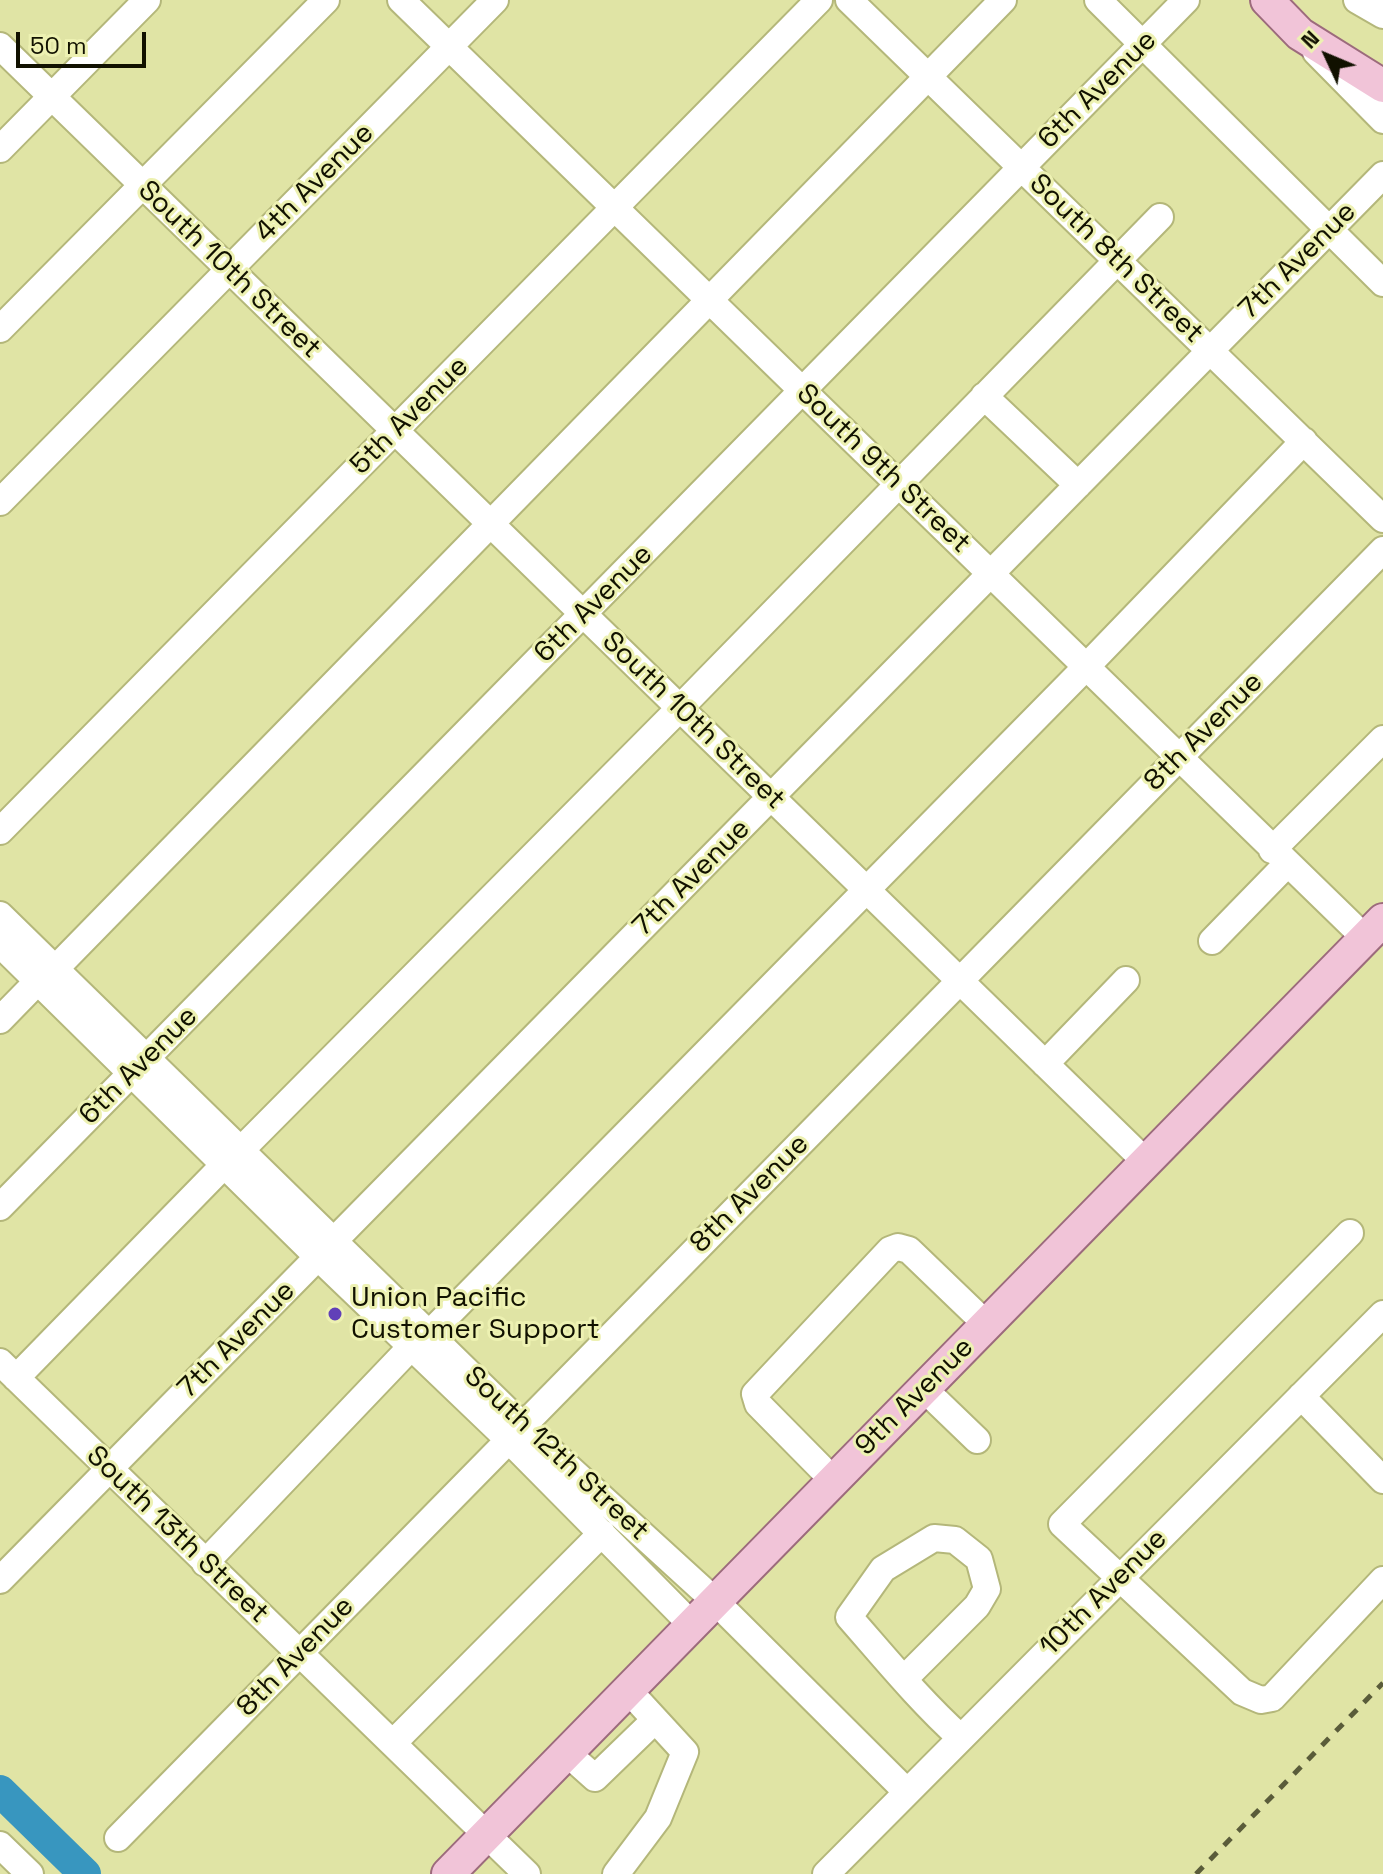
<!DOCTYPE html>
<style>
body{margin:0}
#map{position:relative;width:1383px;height:1874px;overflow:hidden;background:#e0e4a5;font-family:"Space Grotesk",sans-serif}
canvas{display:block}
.north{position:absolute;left:1287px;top:16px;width:80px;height:80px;-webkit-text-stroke:6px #edf1b2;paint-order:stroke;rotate:314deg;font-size:22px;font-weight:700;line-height:32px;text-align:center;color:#110}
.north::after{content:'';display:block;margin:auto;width:28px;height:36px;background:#110;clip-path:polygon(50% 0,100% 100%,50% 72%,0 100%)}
.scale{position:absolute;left:16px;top:32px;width:130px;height:36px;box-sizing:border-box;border:4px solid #110;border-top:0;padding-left:10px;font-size:24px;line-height:28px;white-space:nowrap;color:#110;-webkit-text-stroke:6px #edf1b2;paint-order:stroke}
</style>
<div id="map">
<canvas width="1383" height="1874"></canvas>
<div class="north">N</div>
<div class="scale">50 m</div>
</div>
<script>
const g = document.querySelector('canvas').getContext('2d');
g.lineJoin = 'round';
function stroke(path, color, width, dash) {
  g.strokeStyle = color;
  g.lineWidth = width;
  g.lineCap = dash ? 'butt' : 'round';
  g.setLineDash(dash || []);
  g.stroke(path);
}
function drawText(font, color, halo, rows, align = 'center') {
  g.font = font + ' "Space Grotesk",sans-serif';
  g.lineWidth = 6;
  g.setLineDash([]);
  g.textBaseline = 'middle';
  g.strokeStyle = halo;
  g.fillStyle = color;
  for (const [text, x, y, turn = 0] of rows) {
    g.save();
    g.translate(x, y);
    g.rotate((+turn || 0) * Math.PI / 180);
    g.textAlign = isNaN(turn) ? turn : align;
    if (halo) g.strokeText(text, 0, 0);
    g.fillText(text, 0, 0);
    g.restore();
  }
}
stroke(new Path2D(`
 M0,1791l85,83`), '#3896bf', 32);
const minor = new Path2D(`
 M401,0l964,938
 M849,0l534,519
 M1098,0l285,283
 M1357,0l26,15
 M0,46l1146,1116
 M1316,52l67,68
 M0,149l147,-149
 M0,329l326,-329
 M984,396l94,89
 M0,502l495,-502
 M0,831l819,-831
 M1272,850l111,-111
 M0,915l522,510 193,176 192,191
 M1212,941l75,-77
 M0,944l319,314 190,182 183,185
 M55,969l948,-969
 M0,1020l38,-39
 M1045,1064l81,-84
 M241,1150l439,-442 480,-491
 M0,1207l1186,-1207
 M1350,1233l-288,291 180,168 19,8 11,-2 111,-118
 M429,1334l657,-667 218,-226
 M0,1362l527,512
 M16,1378l208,-213
 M923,1388l54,52
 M1301,1396l82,84
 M833,1480l-75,-76 -3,-10 135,-144 8,-3 11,3 77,74
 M205,1563l206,-216
 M0,1580l1383,-1405
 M904,1679l73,-73 10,-17 -8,-30 -24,-19 -21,-2 -51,31 -34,48c36,41 71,84 112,121
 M393,1743l209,-210
 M567,1753l28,25 60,-58
 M118,1838l1265,-1288
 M0,1845l30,29
 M616,1874l42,-56 27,-66 -57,-62
 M826,1874l557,-560`);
const major = new Path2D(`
 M1267,0l33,34 83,52
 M448,1874l935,-954`);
stroke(minor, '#b4b77a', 30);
stroke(major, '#9c6b7c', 36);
stroke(minor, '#fff', 26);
stroke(major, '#f1c4d8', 32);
stroke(new Path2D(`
 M1196,1874l187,-191`), '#5a5c3a', 5, [10, 10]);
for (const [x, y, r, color] of [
 [335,1314,8,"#6140b8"]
]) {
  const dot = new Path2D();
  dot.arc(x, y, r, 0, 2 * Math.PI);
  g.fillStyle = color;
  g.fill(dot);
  stroke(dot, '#edf1b2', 3);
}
drawText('28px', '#110', '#edf1b2', [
 ["6th Avenue",1098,90,-45],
 ["4th Avenue",315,183,-45],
 ["South 8th Street",1116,259,44],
 ["7th Avenue",1298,261,-45],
 ["South 10th Street",229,270,44],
 ["5th Avenue",410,416,-45],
 ["South 9th Street",883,469,44],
 ["6th Avenue",594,604,-45],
 ["South 10th Street",693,721,44],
 ["8th Avenue",1204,732,-45],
 ["7th Avenue",692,878,-45],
 ["6th Avenue",139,1066,-45],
 ["8th Avenue",750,1194,-45],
 ["7th Avenue",237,1340,-45],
 ["9th Avenue",915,1397,-45],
 ["South 12th Street",556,1454,43],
 ["South 13th Street",177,1535,44],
 ["10th Avenue",1104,1593,-45],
 ["8th Avenue",296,1657,-46]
]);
drawText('28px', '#110', '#edf1b2', [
 ["Union Pacific",351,1298],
 ["Customer Support",351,1330]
], 'left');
</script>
